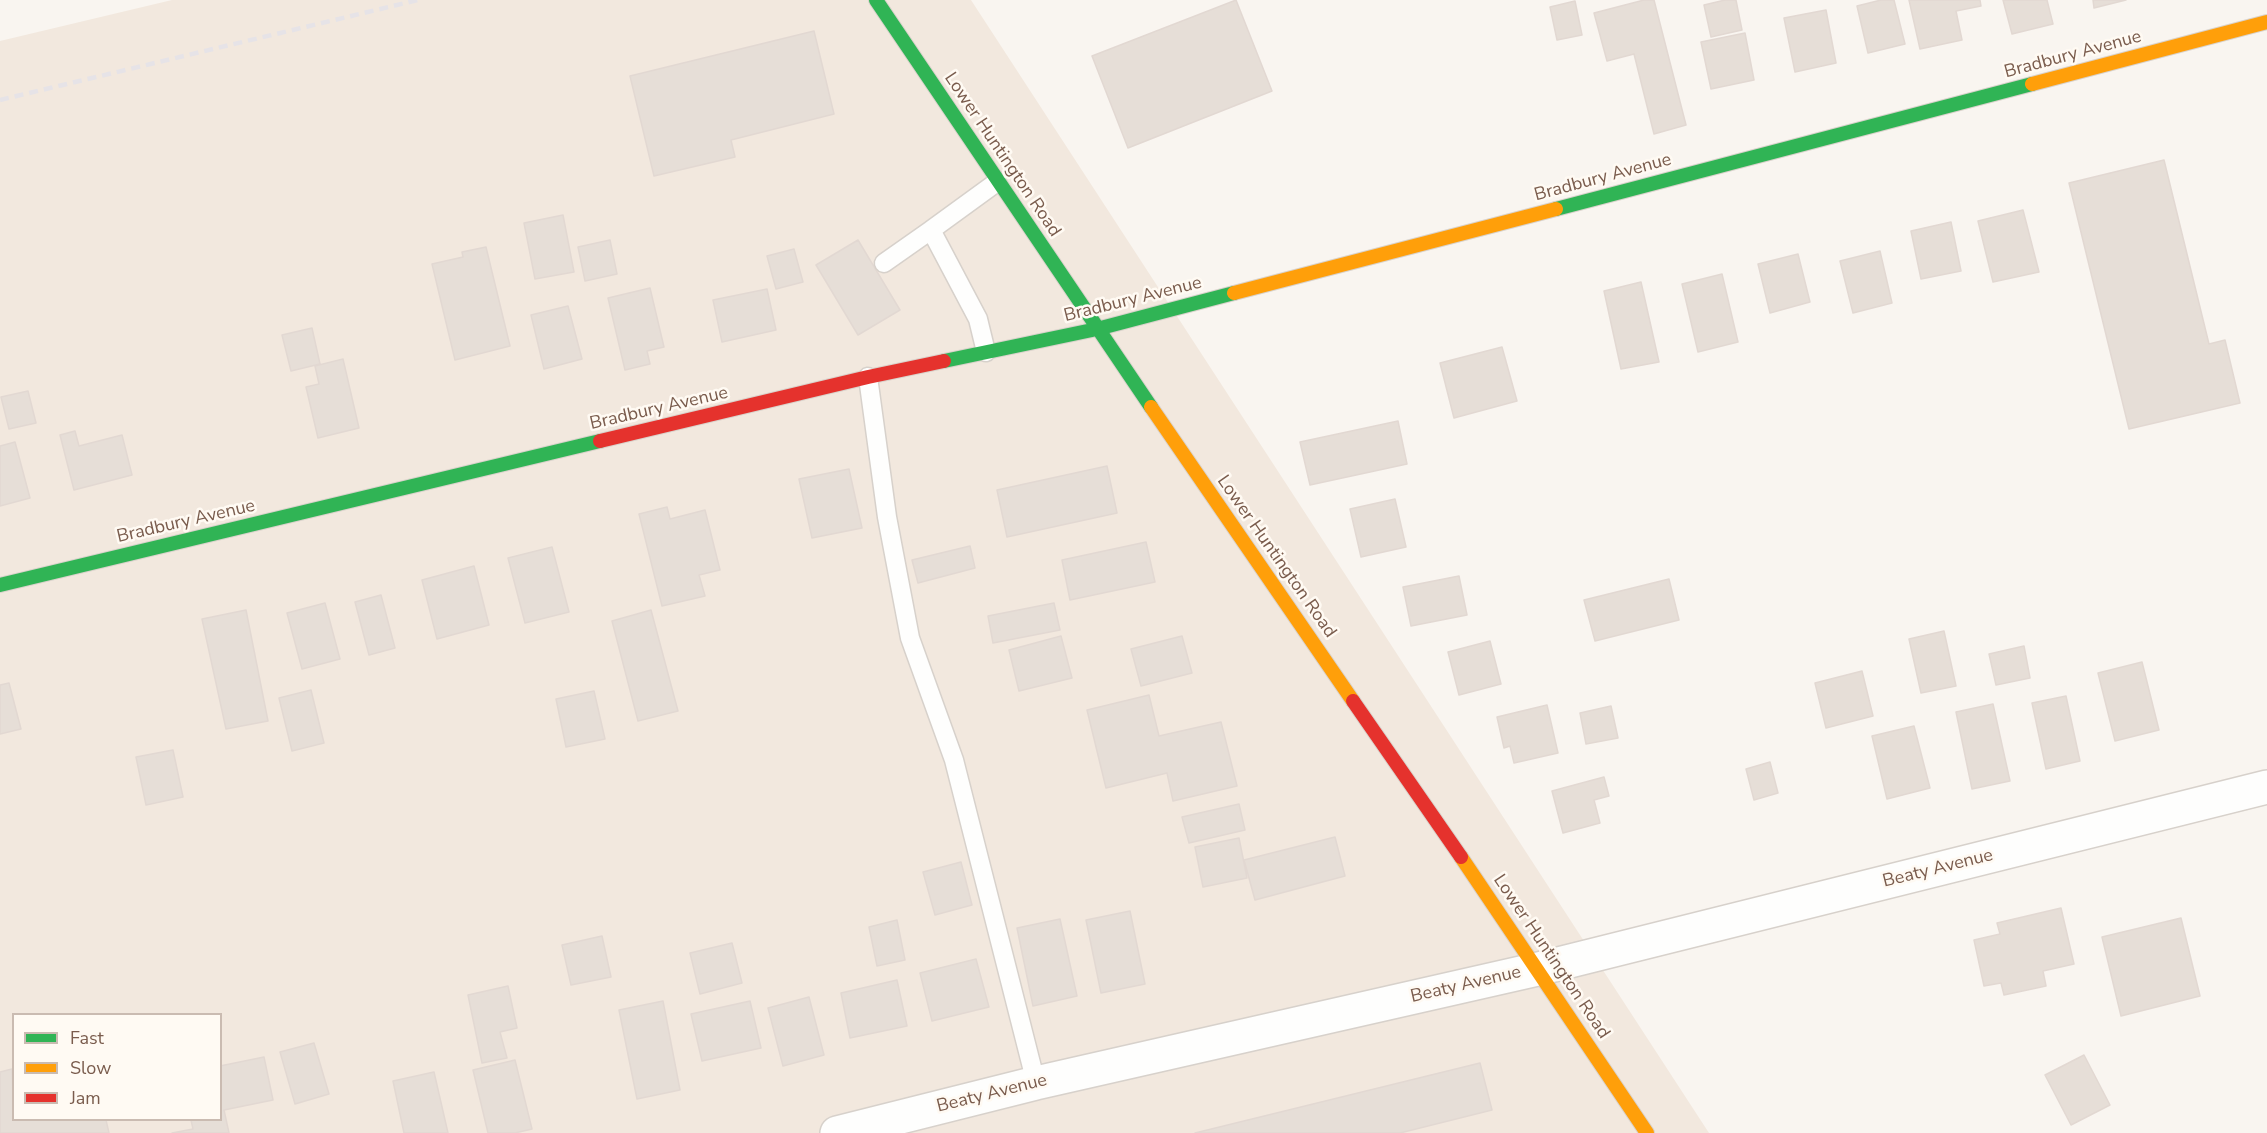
<!DOCTYPE html>
<style>
body{margin:0}
#map{position:relative;width:2267px;height:1133px;overflow:hidden;background:#f9f5f0;font-family:"Nunito Sans",sans-serif}
canvas{display:block}
.legend{position:absolute;left:12px;top:1013px;width:210px;height:108px;box-sizing:border-box;background:#fffaf3;border:2px solid #cabbb1;margin:0;padding:8px 10px;list-style:none;font-size:18px;color:#7a5c4d}
.legend li{display:flex;align-items:center;gap:12px;height:30px}
.legend b{width:30px;border:2px solid #cabbb1}
</style>
<div id="map">
<canvas width="2267" height="1133"></canvas>
<ul class="legend">
<li><b style="height:8px;background:#30b455"></b>Fast</li>
<li><b style="height:8px;background:#ff9f0a"></b>Slow</li>
<li><b style="height:8px;background:#e5322d"></b>Jam</li>
</ul>
</div>
<script>
const g = document.querySelector('canvas').getContext('2d');
g.lineJoin = 'round';
function paint(path, color) {
  g.fillStyle = color;
  g.fill(path, 'evenodd');
}
function stroke(path, color, width, dash) {
  g.strokeStyle = color;
  g.lineWidth = width;
  g.lineCap = dash ? 'butt' : 'round';
  g.setLineDash(dash || []);
  g.stroke(path);
}
function drawText(font, color, halo, rows, align = 'center') {
  g.font = font + ' "Nunito Sans",sans-serif';
  g.lineWidth = 5;
  g.setLineDash([]);
  g.textBaseline = 'middle';
  g.strokeStyle = halo;
  g.fillStyle = color;
  for (const [text, x, y, turn = 0] of rows) {
    g.save();
    g.translate(x, y);
    g.rotate((+turn || 0) * Math.PI / 180);
    g.textAlign = isNaN(turn) ? turn : align;
    if (halo) g.strokeText(text, 0, 0);
    g.fillText(text, 0, 0);
    g.restore();
  }
}
paint(new Path2D(`
 M172,0h799l738,1133h-1709v-1092zM14,1014h206v106h-206z`), '#f2e8de');
const building = new Path2D(`
 M1236,0l36,91 -144,57 -36,-92z
 M1644,0h10l32,125 -32,9 -20,-80 -27,7 -13,-48z
 M1725,0h11l6,30 -31,7 -7,-32z
 M1881,0h13l11,44 -37,9 -11,-47z
 M1909,0h71l1,6 -25,5 6,29 -42,9z
 M2003,0h44l6,24 -41,10z
 M2093,0h33l-32,8z
 M1575,1l7,34 -25,5 -7,-33z
 M1826,10l10,53 -41,9 -11,-54z
 M814,31l20,83 -103,26 4,17 -81,19 -24,-100z
 M1745,33l9,47 -43,9 -10,-47z
 M2164,160l45,184 16,-4 15,63 -111,26 -60,-246z
 M2023,210l16,62 -46,10 -15,-61z
 M563,215l11,57 -39,7 -11,-56z
 M1951,222l10,49 -40,8 -10,-48z
 M610,240l7,34 -32,7 -7,-34z
 M858,240l42,70 -42,25 -42,-70z
 M486,247l24,99 -55,14 -23,-96 31,-7 -1,-5z
 M794,249l9,33 -27,7 -9,-33z
 M1880,251l12,52 -39,10 -13,-52z
 M1798,254l12,48 -40,11 -12,-49z
 M1722,274l16,68 -40,10 -16,-68z
 M1641,282l18,80 -38,7 -17,-78z
 M650,288l14,59 -17,4 3,13 -25,6 -17,-72z
 M767,289l9,41 -54,12 -9,-42z
 M568,306l14,53 -38,10 -13,-54z
 M312,328l8,36 -29,7 -9,-36z
 M1502,347l15,54 -63,17 -14,-55z
 M343,359l16,69 -41,10 -12,-51 13,-3 -4,-18z
 M28,391l8,32 -27,6 -8,-32z
 M1398,421l9,43 -97,21 -10,-43z
 M75,431l4,15 43,-11 10,40 -58,15 -14,-55z
 M15,442l15,56 -30,8v-60z
 M1107,466l10,47 -110,24 -10,-47z
 M849,469l13,59 -50,10 -13,-59z
 M1395,499l11,48 -45,10 -11,-48z
 M667,507l3,12 35,-9 15,60 -21,5 6,21 -43,10 -23,-92z
 M1146,542l9,40 -85,18 -8,-40z
 M970,546l5,22 -57,15 -6,-23z
 M552,547l17,65 -44,11 -17,-65z
 M474,566l15,59 -52,14 -15,-59z
 M1459,576l8,39 -56,11 -8,-39z
 M1669,579l10,41 -84,21 -11,-41z
 M381,595l14,53 -26,7 -14,-53z
 M325,603l15,56 -38,10 -15,-56z
 M1054,603l6,27 -67,13 -5,-27z
 M246,610l22,111 -42,8 -24,-110z
 M651,610l27,101 -40,10 -26,-100z
 M1944,631l12,55 -35,7 -12,-54z
 M1061,636l11,42 -53,13 -10,-41z
 M1182,636l10,37 -51,13 -10,-37z
 M1490,641l11,43 -42,11 -11,-43z
 M2024,646l6,32 -34,7 -7,-31z
 M2142,662l17,68 -44,11 -17,-68z
 M1862,671l11,45 -47,12 -11,-45z
 M9,683l12,46 -21,5v-49z
 M311,690l13,53 -32,8 -13,-53z
 M594,691l11,48 -39,8 -10,-48z
 M1149,695l10,41 62,-14 16,64 -64,15 -6,-28 -61,15 -19,-78z
 M2066,696l14,65 -34,8 -14,-66z
 M1993,704l17,77 -38,8 -16,-77z
 M1547,705l11,48 -44,10 -4,-17 -6,2 -7,-31z
 M1611,706l7,32 -32,6 -6,-31z
 M1914,726l16,62 -43,11 -15,-63z
 M173,750l10,47 -37,8 -10,-48z
 M1770,762l8,31 -24,7 -8,-31z
 M1604,777l5,19 -15,4 6,23 -37,10 -11,-42z
 M1239,804l6,26 -56,13 -7,-26z
 M1335,837l10,39 -90,24 -11,-40z
 M1239,838l8,40 -44,9 -8,-40z
 M961,862l11,43 -37,10 -12,-43z
 M2061,908l13,56 -31,7 3,15 -42,9 -3,-12 -17,3 -10,-46 26,-6 -3,-11z
 M1130,911l15,73 -44,9 -15,-73z
 M2181,918l19,78 -79,20 -19,-79z
 M1060,919l17,77 -44,10 -16,-78z
 M897,920l8,40 -28,6 -8,-39z
 M602,936l9,41 -40,8 -9,-40z
 M732,943l10,40 -42,11 -10,-41z
 M976,959l13,48 -57,14 -12,-48z
 M897,980l10,46 -57,12 -9,-45z
 M508,986l9,42 -17,4 7,26 -25,5 -14,-68z
 M809,997l15,58 -41,11 -15,-58z
 M663,1001l17,89 -43,9 -18,-89z
 M750,1001l11,47 -59,13 -11,-47z
 M314,1043l15,51 -34,10 -15,-52z
 M2084,1055l26,50 -39,20 -26,-50z
 M264,1057l9,43 -49,10 5,23h-57l21,-4 -2,-9h29v-54z
 M515,1060l17,69 -17,4h-27l-15,-63z
 M1480,1063l12,47 -92,23h-205z
 M12,1069l2,51h92l3,13h-109v-61z
 M434,1072l14,61h-44l-11,-52z`);
paint(building, '#e6ded7');
stroke(building, '#e2d8d2', 1.5);
const lane = new Path2D(`
 M884,263l47,-33
 M986,352l-8,-33 -47,-89 66,-48
 M868,377l19,140 23,121 44,122 82,323`);
const street = new Path2D(`
 M837,1133l199,-50 502,-114 729,-182`);
const fast = new Path2D(`
 M876,0l275,407
 M1556,209l476,-125
 M944,361l153,-32 137,-36
 M0,585l600,-144`);
const slow = new Path2D(`
 M2032,84l235,-62
 M1234,293l322,-84
 M1151,407l202,294
 M1461,857l186,276`);
const jam = new Path2D(`
 M600,441l268,-64 76,-16
 M1353,701l108,156`);
stroke(lane, '#d7d1cb', 21);
stroke(street, '#d7d1cb', 36);
stroke(fast, '#d9d2cb', 16);
stroke(slow, '#d9d2cb', 16);
stroke(jam, '#d9d2cb', 16);
stroke(lane, '#fefefd', 18);
stroke(street, '#fefefd', 33);
stroke(fast, '#30b455', 14);
stroke(slow, '#ff9f0a', 14);
stroke(jam, '#e5322d', 14);
stroke(new Path2D(`
 M0,100l418,-100`), '#e6e3e7', 4.5, [9, 6]);
drawText('18px', '#7a5c4d', '#fffaf3', [
 ["Bradbury Avenue",2073,55,-15],
 ["Lower Huntington Road",1002,155,56],
 ["Bradbury Avenue",1603,178,-15],
 ["Bradbury Avenue",1133,300,-14],
 ["Bradbury Avenue",659,409,-13],
 ["Bradbury Avenue",186,522,-13],
 ["Lower Huntington Road",1276,557,55],
 ["Beaty Avenue",1938,869,-14],
 ["Lower Huntington Road",1551,957,56],
 ["Beaty Avenue",1466,985,-13],
 ["Beaty Avenue",992,1094,-14]
]);
</script>
